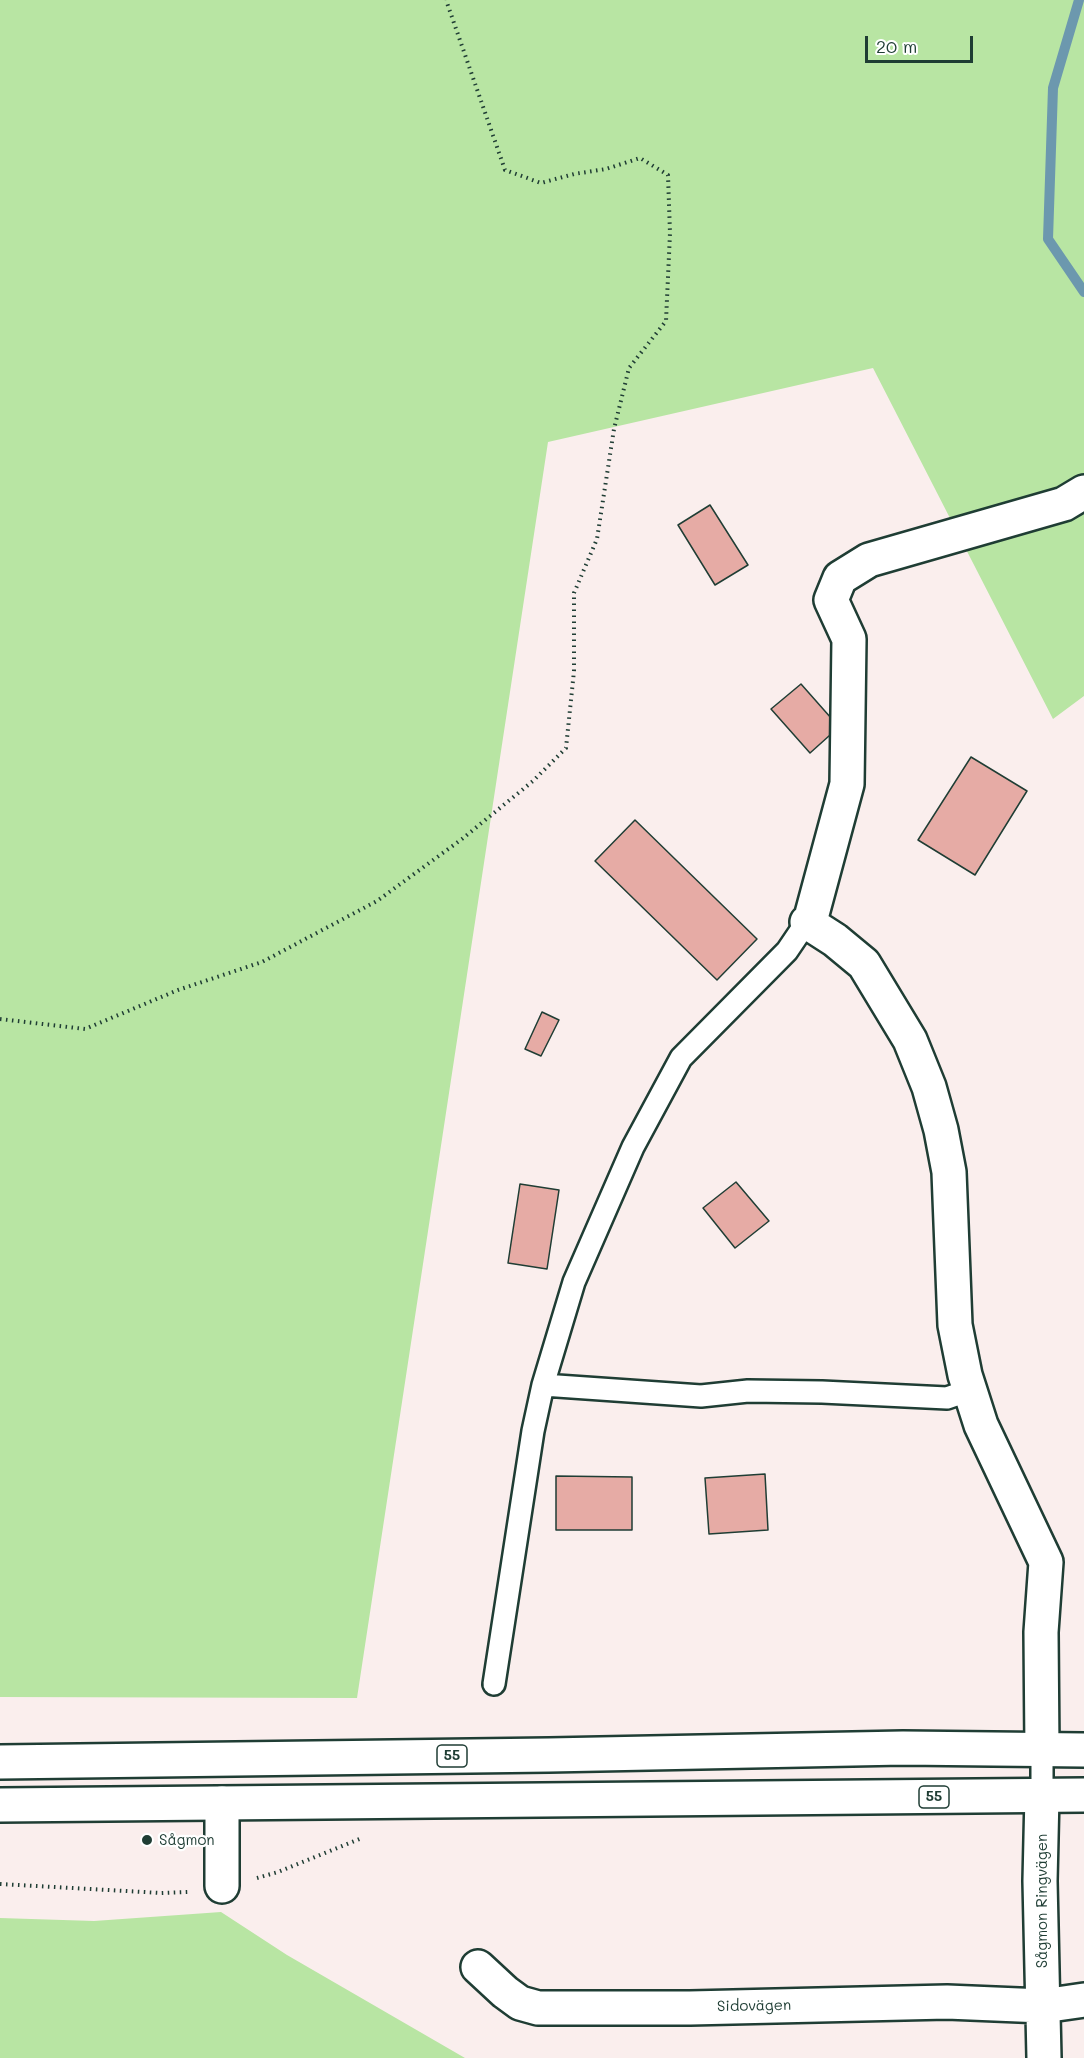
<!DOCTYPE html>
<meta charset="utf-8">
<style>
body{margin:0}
#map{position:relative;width:1084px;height:2058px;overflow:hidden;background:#faeeed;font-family:Mali,sans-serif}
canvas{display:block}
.scale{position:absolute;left:865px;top:36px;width:108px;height:27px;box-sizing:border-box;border:3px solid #1f3d34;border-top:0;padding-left:8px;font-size:18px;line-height:21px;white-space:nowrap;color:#1f3d34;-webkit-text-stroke:4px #fff;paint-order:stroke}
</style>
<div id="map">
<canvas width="1084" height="2058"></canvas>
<div class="scale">20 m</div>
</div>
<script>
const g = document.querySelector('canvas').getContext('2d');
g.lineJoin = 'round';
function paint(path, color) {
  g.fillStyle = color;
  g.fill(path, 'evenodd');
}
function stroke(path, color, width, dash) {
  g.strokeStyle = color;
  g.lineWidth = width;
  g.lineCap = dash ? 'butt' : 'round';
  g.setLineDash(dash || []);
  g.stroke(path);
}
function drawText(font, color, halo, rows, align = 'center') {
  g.font = font + ' Mali,sans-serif';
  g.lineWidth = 4.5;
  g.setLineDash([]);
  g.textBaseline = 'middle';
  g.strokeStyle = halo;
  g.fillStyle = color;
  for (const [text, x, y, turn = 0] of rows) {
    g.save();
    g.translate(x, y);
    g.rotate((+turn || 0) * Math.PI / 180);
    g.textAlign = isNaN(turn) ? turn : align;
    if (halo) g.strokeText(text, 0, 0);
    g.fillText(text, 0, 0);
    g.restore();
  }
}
paint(new Path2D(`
 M0,0h1084v696l-31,23 -180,-351 -325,74 -191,1256 -357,-1z
 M221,1912l66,43 178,103h-465v-140l94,3z`), '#b8e5a3');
stroke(new Path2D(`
 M1079,0l-26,88 -5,151 36,53`), '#6c98ae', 10);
const building = new Path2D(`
 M710,505l38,60 -33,20 -37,-60z
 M801,684l38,43 -29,26 -39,-44z
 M971,757l56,34 -52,84 -57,-35z
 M635,820l122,119 -40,41 -122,-119z
 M542,1012l17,8 -18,36 -16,-7z
 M736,1182l33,39 -34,27 -32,-40z
 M520,1184l39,6 -12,79 -39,-6z
 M765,1474l3,56 -59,4 -4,-56z
 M556,1476l76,1v53h-76z`);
paint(building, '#e6aba5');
stroke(building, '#1f3d34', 1.5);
const lane = new Path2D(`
 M543,1385l158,11 47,-5 74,1 125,6 23,-8
 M494,1684l39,-253 10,-46 31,-103 59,-135 48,-89 106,-107 25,-37
 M1042,1750v45`);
const street = new Path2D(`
 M812,914l35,-130 2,-145 -18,-39 9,-22 29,-18 195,-56 20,-12
 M807,922l28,18 29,24 46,76 19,47 12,43 8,42 6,153 10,50 16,50 65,137 -5,70 1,118
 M1042,1795l-2,86 4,177
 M222,1803v83
 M478,1967l27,25 15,11 18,5h152l257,-6 96,4 41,-6`);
const highway = new Path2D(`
 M0,1762l549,-7 354,-7 181,2
 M0,1805l1084,-10`);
stroke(lane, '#1f3d34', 26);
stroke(street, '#1f3d34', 38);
stroke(highway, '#1f3d34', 38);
stroke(new Path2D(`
 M0,1019l85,10 93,-39 84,-28 115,-61 85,-62 71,-58 33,-33 8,-77v-78l23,-54 17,-110 15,-61 37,-47 4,-88 -2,-58 -28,-17 -34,11 -32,5 -33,9 -36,-13 -59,-170
 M257,1878l21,-6 84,-34
 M0,1884l161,9 27,-1`), '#1f3d34', 4, [1.5, 4.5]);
stroke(lane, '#fff', 21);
stroke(street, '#fff', 33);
stroke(highway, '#fff', 33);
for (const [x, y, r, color] of [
 [147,1840,6,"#1f3d34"]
]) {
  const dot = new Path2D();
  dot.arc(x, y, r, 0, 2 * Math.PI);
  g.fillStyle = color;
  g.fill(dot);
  stroke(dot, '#fff', 2);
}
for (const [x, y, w] of [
 [452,1756,30],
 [934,1797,30]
]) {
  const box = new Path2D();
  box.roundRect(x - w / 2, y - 11, w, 22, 4.5);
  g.fillStyle = '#fff';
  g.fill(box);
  stroke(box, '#1f3d34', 1.5);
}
drawText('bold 14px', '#1f3d34', null, [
 ["55",452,1756],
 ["55",934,1797]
]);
drawText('15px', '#1f3d34', '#fff', [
 ["Sågmon",159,1840]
], 'left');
drawText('15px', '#1f3d34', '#fff', [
 ["Sågmon Ringvägen",1042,1901,-90],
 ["Sidovägen",754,2006,-1]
]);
</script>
